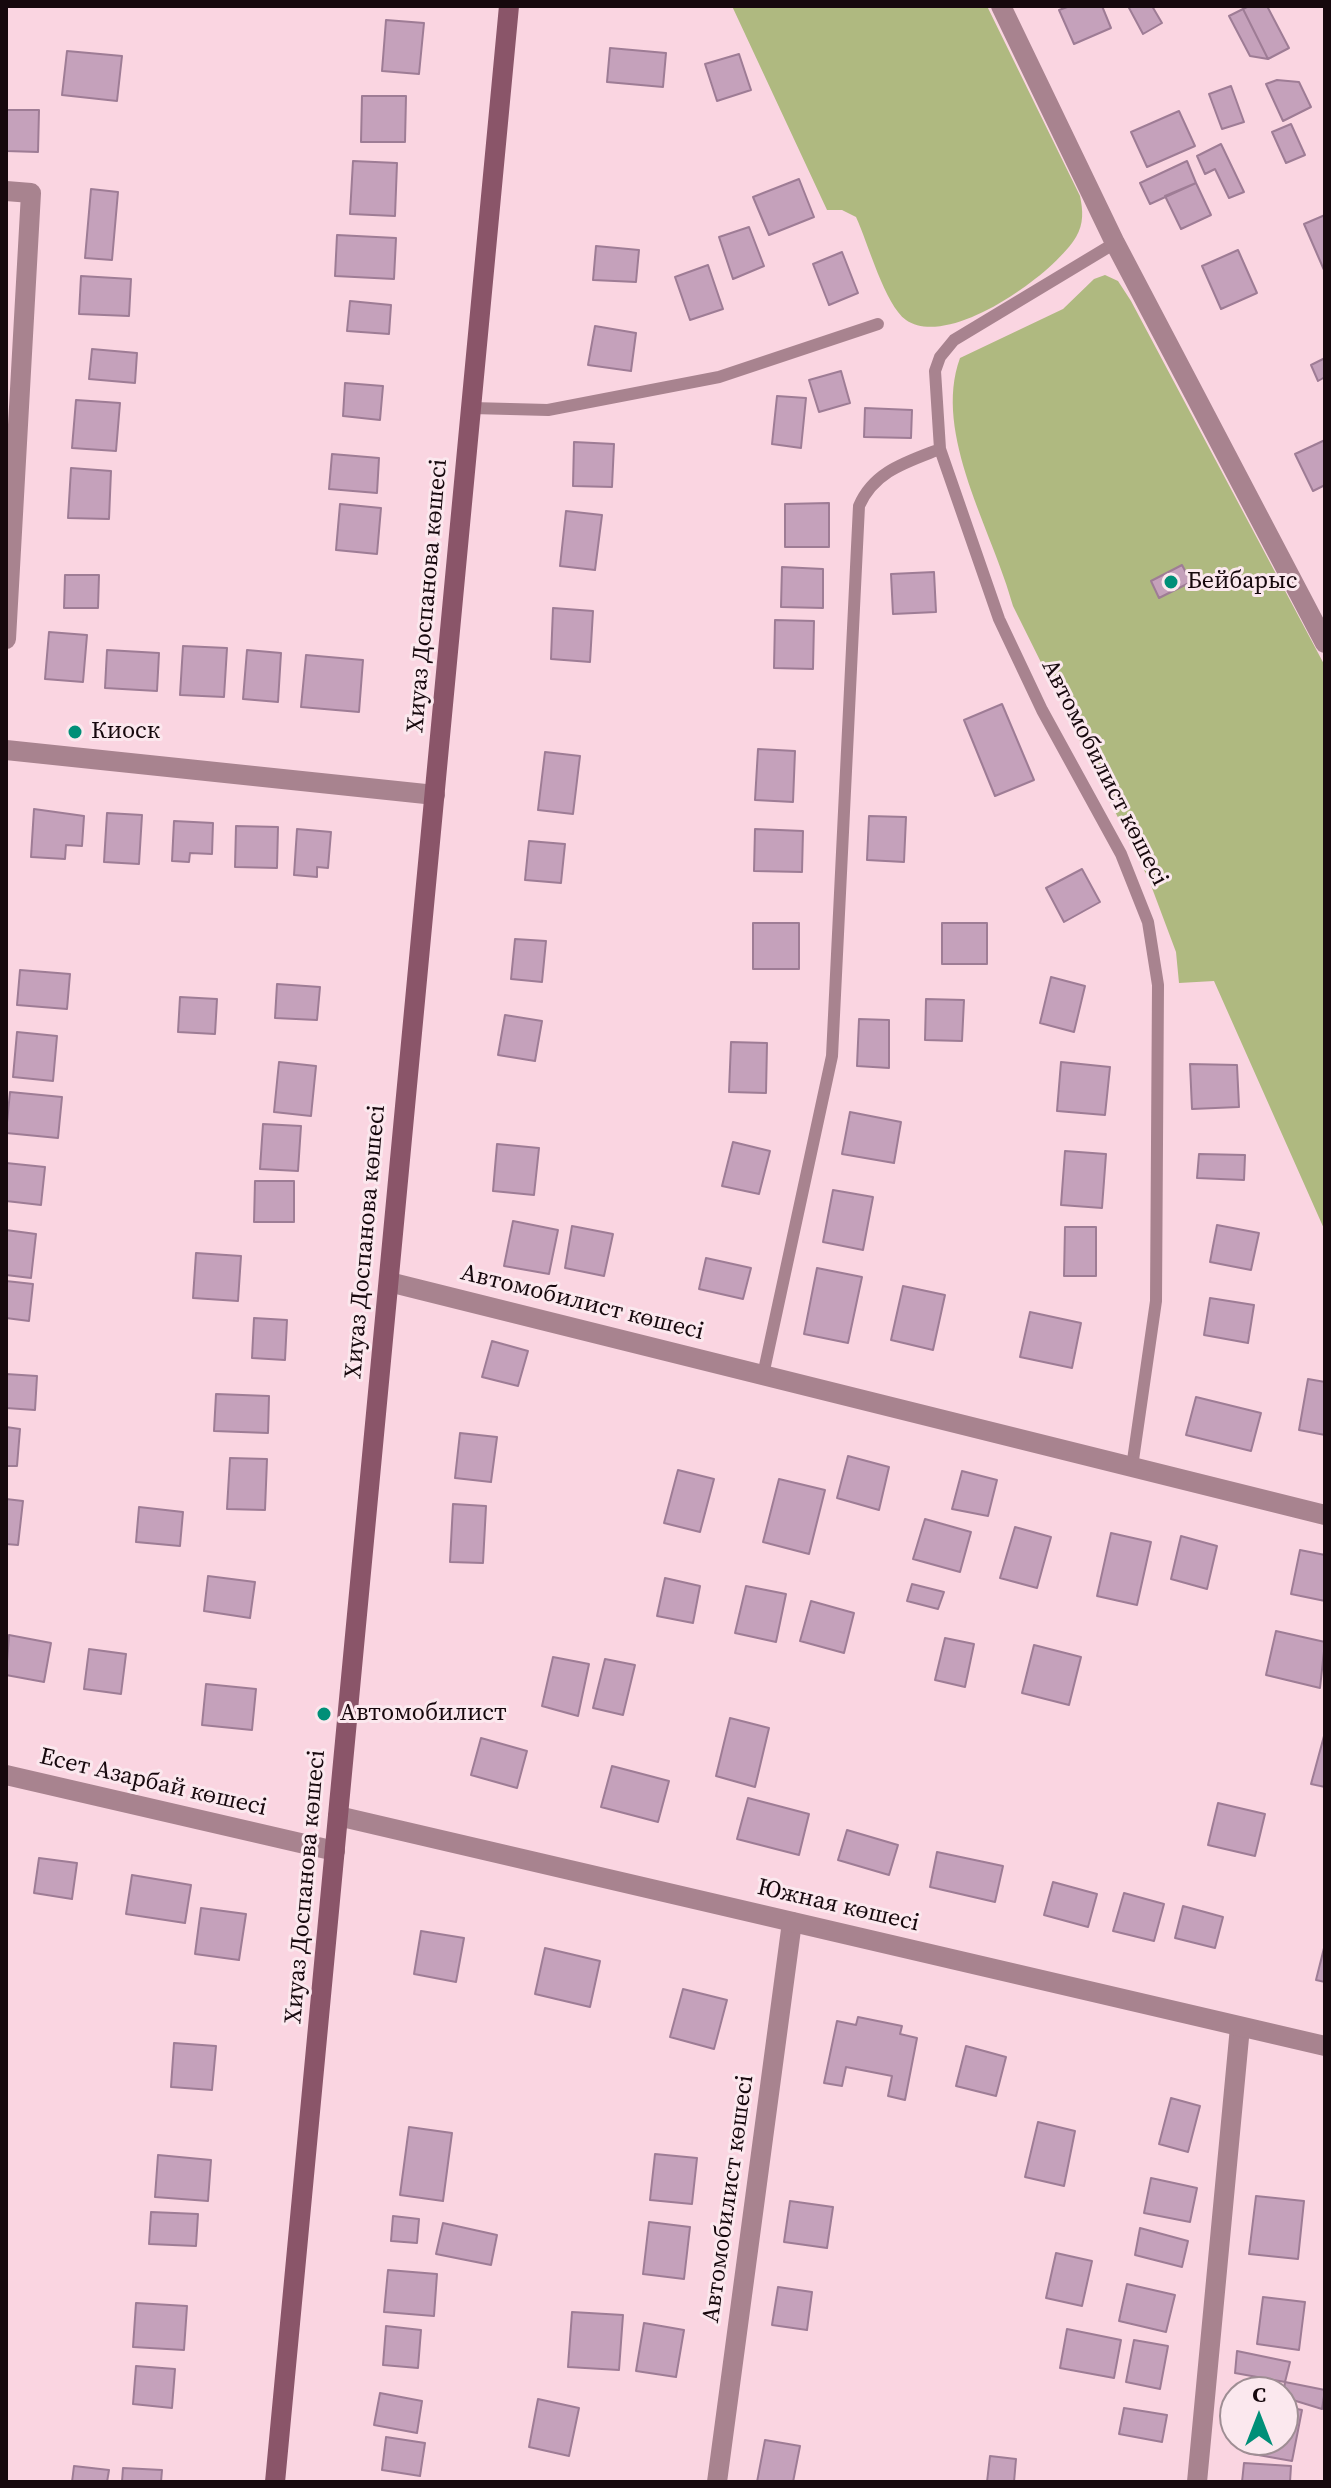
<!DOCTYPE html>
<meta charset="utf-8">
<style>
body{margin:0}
#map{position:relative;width:1331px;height:2488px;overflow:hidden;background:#fad5e1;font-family:"Source Serif 4",serif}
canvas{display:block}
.frame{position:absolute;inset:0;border:8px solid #16080d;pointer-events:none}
.north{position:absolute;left:1219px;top:2376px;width:80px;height:80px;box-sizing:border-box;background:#fbe8ee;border:2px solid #9f8e94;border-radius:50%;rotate:0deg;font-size:22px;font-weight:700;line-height:32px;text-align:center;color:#16080d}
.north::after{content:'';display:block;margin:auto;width:28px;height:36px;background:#008f78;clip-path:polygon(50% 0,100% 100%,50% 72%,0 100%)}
</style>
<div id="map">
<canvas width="1331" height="2488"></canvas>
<div class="frame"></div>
<div class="north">С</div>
</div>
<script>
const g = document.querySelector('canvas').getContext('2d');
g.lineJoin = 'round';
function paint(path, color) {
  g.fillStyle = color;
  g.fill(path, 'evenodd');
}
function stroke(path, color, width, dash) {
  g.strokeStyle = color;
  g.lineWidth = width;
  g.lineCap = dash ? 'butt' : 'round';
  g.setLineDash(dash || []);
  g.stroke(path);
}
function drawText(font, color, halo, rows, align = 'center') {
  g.font = font + ' "Source Serif 4",serif';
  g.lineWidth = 6;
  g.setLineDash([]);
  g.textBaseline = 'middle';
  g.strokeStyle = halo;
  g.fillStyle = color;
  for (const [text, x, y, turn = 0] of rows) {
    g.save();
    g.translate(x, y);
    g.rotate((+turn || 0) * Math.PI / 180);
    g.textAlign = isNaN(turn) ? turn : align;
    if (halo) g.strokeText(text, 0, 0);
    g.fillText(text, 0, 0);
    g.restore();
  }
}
paint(new Path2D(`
 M732,6h255l93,190c3,14 4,28 -4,41 -22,37 -127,113 -170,83 -21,-15 -38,-77 -50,-103l-14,-7h-15z
 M1105,275l13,6 13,20 194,365v565l-111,-250 -35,2 -3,-31 -27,-72 -136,-274c-20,-75 -81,-172 -53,-248l103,-49 31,-30z`), '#afb980');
const building = new Path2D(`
 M1070,6h32l9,22 -37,16 -15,-34z
 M1128,6h24l10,17 -19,11z
 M1249,6h18l22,42 -21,11 -25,-50z
 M1243,9l25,50 -18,-3 -21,-40z
 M386,20l38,3 -5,51 -37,-3z
 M610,48l56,5 -3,34 -56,-5z
 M67,51l55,5 -5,45 -55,-6z
 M739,54l12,36 -34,11 -12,-37z
 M1277,80l22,2 12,25 -28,14 -17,-37z
 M1231,86l13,36 -22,7 -13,-35z
 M362,96h44l-1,46h-44z
 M6,110h33l-1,42 -32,-1z
 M1179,111l16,35 -48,21 -16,-35z
 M1291,124l14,31 -19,8 -14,-31z
 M1221,144l23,48 -15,6 -14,-29 -10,5 -8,-18z
 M353,161l44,2 -2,53 -45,-2z
 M1187,161l9,22 -46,21 -10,-21z
 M799,179l15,38 -45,18 -16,-38z
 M1196,183l15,32 -30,14 -16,-33z
 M91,189l27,3 -6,68 -27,-2z
 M1325,215v55h-1l-20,-46z
 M749,227l15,39 -31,13 -14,-42z
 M337,235l59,3 -2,41 -59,-3z
 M596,246l43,4 -3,32 -43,-2z
 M1238,250l19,43 -36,16 -19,-43z
 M842,252l16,41 -29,12 -16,-41z
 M708,265l15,44 -33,11 -15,-43z
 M81,276l50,3 -2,37 -50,-2z
 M350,301l41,4 -2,29 -42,-3z
 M595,326l41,7 -5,38 -43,-6z
 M92,349l45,4 -2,30 -46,-4z
 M1325,358v19l-7,4 -7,-16z
 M841,371l9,32 -31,9 -10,-32z
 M345,383l38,3 -3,34 -37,-4z
 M777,396l29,2 -5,50 -29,-4z
 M76,400l44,3 -4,48 -44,-3z
 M865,408l47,2 -1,28 -47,-1z
 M1325,440v45l-12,6 -18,-37z
 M574,442l40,2 -2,43 -39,-1z
 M332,454l47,4 -2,35 -48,-4z
 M71,468l40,3 -2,48 -41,-1z
 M829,503v44h-44v-43z
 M340,504l41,4 -4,46 -41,-4z
 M566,511l36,4 -7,55 -35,-4z
 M1182,565l9,17 -32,16 -8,-17z
 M782,567l41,2v39l-42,-1z
 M934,572l2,40 -43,2 -2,-40z
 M65,575h34l-1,33h-34z
 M553,608l40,3 -3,51 -39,-3z
 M775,620l39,1 -1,48 -39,-1z
 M49,632l38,3 -4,47 -38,-3z
 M183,646l44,2 -3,49 -44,-2z
 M107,650l52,3 -2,38 -52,-3z
 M247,650l34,3 -3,49 -35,-3z
 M306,655l57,5 -4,52 -58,-5z
 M1002,704l32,76 -39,16 -31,-76z
 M758,749l37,2 -2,51 -38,-2z
 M545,752l35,4 -7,58 -35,-4z
 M34,809l50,7 -2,30 -16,-1 -1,14 -34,-2z
 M107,813l35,2 -3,49 -35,-2z
 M869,816l37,1 -2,45 -37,-2z
 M174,821l39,2 -1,31 -22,-1 -1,9 -17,-1z
 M236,826l42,1 -1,41 -42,-1z
 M297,829l34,3 -3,36 -11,-1v10l-23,-2z
 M755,829l48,2 -1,41 -48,-1z
 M529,841l36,3 -4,39 -36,-3z
 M1082,869l18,33 -36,20 -18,-34z
 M753,923h46v46h-46z
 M942,923h45v41h-45z
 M515,939l31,2 -4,41 -31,-3z
 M20,970l50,4 -3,35 -50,-4z
 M1051,977l34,9 -11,46 -34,-9z
 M277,984l43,3 -3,33 -42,-2z
 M180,997l37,2 -2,35 -37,-2z
 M926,999l38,1 -2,41 -37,-1z
 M505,1015l37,6 -7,40 -37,-6z
 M859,1019l30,1v48l-32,-2z
 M17,1032l40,4 -4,45 -40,-4z
 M731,1042l36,1 -1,50 -37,-1z
 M279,1062l37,4 -5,50 -37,-4z
 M1061,1062l49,5 -5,48 -48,-4z
 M1190,1064l47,1 2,42 -47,2z
 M10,1092l52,5 -4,41 -52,-5z
 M850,1112l51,10 -7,41 -52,-9z
 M263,1124l38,2 -3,45 -38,-2z
 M733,1142l37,9 -11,43 -37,-8z
 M497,1144l42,4 -5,47 -41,-4z
 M1065,1151l41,3 -4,54 -41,-3z
 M1199,1154l46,1 -1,25 -47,-2z
 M6,1163l39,4 -4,38 -35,-4z
 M255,1181h39v41h-40z
 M833,1190l40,7 -10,53 -40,-8z
 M513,1221l45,9 -9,44 -45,-8z
 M1217,1225l42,8 -8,37 -41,-8z
 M572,1226l41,8 -9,42 -39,-8z
 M1065,1227h31v49h-32z
 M6,1230l30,4 -5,44 -25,-3z
 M196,1253l45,3 -3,45 -45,-3z
 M706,1258l45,10 -8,31 -44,-10z
 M817,1268l45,9 -14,66 -44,-9z
 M6,1281l27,3 -4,37 -23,-3z
 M903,1286l42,9 -12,55 -42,-10z
 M1210,1298l44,7 -6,38 -44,-8z
 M1030,1312l51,11 -9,45 -52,-11z
 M254,1318l33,2 -2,40 -33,-2z
 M492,1341l36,10 -10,35 -36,-9z
 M6,1374l31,2 -2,34 -29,-2z
 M1308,1379l17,3v53l-26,-5z
 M216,1394l53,2 -1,37 -54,-2z
 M1196,1397l65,16 -10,38 -65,-16z
 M6,1427l14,2 -3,37h-11z
 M460,1433l37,4 -6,45 -36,-4z
 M848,1456l41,11 -10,43 -42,-12z
 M230,1458l37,1 -2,51 -38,-1z
 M678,1470l36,9 -14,53 -36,-9z
 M962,1471l35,9 -9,36 -36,-7z
 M779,1479l46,11 -16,64 -46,-12z
 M6,1499l17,2 -5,44 -12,-1z
 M453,1504l33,2 -3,57 -33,-1z
 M139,1507l44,5 -3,34 -44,-4z
 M925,1519l46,13 -11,40 -47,-13z
 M1015,1527l36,10 -14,51 -37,-10z
 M1111,1533l40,9 -14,63 -40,-9z
 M1181,1536l36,10 -10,43 -36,-10z
 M1300,1550l25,5v46l-34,-7z
 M208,1576l47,6 -5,36 -46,-7z
 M665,1578l35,8 -7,37 -36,-7z
 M912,1584l32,8 -6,17 -31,-8z
 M746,1586l40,8 -10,48 -41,-9z
 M811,1601l43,12 -10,40 -44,-12z
 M1276,1631l49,11 -5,46 -54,-13z
 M9,1635l42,8 -7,39 -38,-7z
 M945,1638l29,6 -9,43 -30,-7z
 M1034,1645l47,12 -12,48 -47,-12z
 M89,1649l37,5 -5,40 -37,-5z
 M553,1657l36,7 -11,52 -36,-10z
 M605,1659l30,6 -12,50 -30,-7z
 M206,1684l50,5 -4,41 -50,-5z
 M730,1718l39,10 -14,59 -39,-11z
 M1324,1736h1v51l-14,-3z
 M481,1738l46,13 -10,37 -46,-13z
 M612,1766l57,15 -11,41 -57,-15z
 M748,1798l61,16 -10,41 -62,-16z
 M1218,1803l47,11 -10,42 -47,-11z
 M847,1830l51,15 -9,30 -51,-15z
 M937,1852l66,14 -8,36 -65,-15z
 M39,1858l38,5 -5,36 -38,-6z
 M132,1875l59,10 -6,38 -59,-9z
 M1053,1882l44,12 -9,33 -44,-12z
 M1124,1893l40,11 -10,37 -41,-10z
 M1183,1906l40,11 -8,31 -40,-10z
 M201,1908l45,6 -7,46 -44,-6z
 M421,1931l43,7 -8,44 -42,-8z
 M1325,1944v38l-9,-2z
 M545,1948l55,13 -10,46 -55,-13z
 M683,1989l44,11 -13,49 -44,-12z
 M858,2017l44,9 -2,8 17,4 -12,62 -17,-4 4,-20 -46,-9 -4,19 -18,-3 13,-62 19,4z
 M174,2043l42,3 -4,44 -41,-3z
 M966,2046l40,11 -10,39 -40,-10z
 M1171,2098l29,8 -12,46 -29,-8z
 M1038,2122l37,9 -11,55 -39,-9z
 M409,2127l43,6 -9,68 -43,-6z
 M655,2154l42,4 -5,46 -42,-4z
 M158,2155l53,5 -3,41 -53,-4z
 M1151,2178l46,10 -7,34 -46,-9z
 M1256,2196l48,5 -6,58 -49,-5z
 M790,2201l43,6 -6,41 -43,-6z
 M151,2212l47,2 -2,32 -47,-2z
 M393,2216l26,3 -2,24 -26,-2z
 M649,2222l41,5 -6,52 -41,-5z
 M443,2223l54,12 -6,30 -55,-11z
 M1140,2228l48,13 -6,26 -47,-12z
 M1056,2253l36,8 -10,45 -36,-8z
 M388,2270l49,4 -3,42 -50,-4z
 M1127,2284l48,11 -9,37 -47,-11z
 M778,2287l34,5 -5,38 -35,-5z
 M1263,2297l42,5 -6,48 -42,-6z
 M136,2303l51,3 -3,44 -51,-3z
 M572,2312l51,3 -4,55 -51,-3z
 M644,2323l40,7 -8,47 -40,-6z
 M386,2326l35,4 -3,38 -35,-3z
 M1067,2329l54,11 -7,38 -54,-10z
 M1134,2340l34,6 -8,43 -34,-7z
 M1237,2351l53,11 -5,20 -50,-9z
 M136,2366l39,3 -3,39 -39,-4z
 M1285,2382l40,8 -3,19 -39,-12z
 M380,2393l42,8 -5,32 -43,-8z
 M538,2399l41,9 -10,48 -40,-9z
 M1283,2406l19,4 -10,51 -45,-8 3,-13h33z
 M1124,2408l43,7 -5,27 -43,-8z
 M386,2437l39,6 -5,33 -38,-6z
 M765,2440l35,6 -7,36h-36z
 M990,2456l26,3 -2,23h-27z
 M1244,2463l47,3 -1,16h-48z
 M74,2466l35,4 -2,12h-35z
 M123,2468l39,2 -1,12h-39z`);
paint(building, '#c5a1bb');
stroke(building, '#9e7c95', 2);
stroke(new Path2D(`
 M1115,243l-161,97 -14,17 -5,14 5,78 59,170 43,91 79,144 27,68 10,63 -2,316 -24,166
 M472,408l76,2 171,-33 159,-53
 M763,1375l69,-319 27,-550c15,-35 48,-44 81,-57`), '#a8838f', 12);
stroke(new Path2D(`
 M1001,6l114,237 210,400
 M6,191l25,2 -25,446
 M389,1282l936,233
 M717,2482l75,-560
 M1197,2482l43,-455`), '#a8838f', 20);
stroke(new Path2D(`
 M6,750l429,45
 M6,1775l329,76
 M338,1816l987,230`), '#a8838f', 20);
stroke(new Path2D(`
 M275,2482l234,-2476`), '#8a5569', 20);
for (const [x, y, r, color] of [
 [1171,582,8,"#008f78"],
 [75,732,8,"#008f78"],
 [324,1714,8,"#008f78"]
]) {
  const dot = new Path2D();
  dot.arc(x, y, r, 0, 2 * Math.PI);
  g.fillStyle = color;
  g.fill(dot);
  stroke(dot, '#fbe8ee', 3);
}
drawText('24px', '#16080d', '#fbe8ee', [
 ["Бейбарыс",1187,582],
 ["Киоск",91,732],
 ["Автомобилист",340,1714]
], 'left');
drawText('24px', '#16080d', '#fbe8ee', [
 ["Хиуаз Доспанова көшесі",428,596,-85],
 ["Автомобилист көшесі",1104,773,63],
 ["Хиуаз Доспанова көшесі",366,1242,-85],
 ["Автомобилист көшесі",582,1303,14],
 ["Есет Азарбай көшесі",153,1783,13],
 ["Хиуаз Доспанова көшесі",306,1887,-85],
 ["Южная көшесі",838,1906,13],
 ["Автомобилист көшесі",729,2199,-82]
]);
</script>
